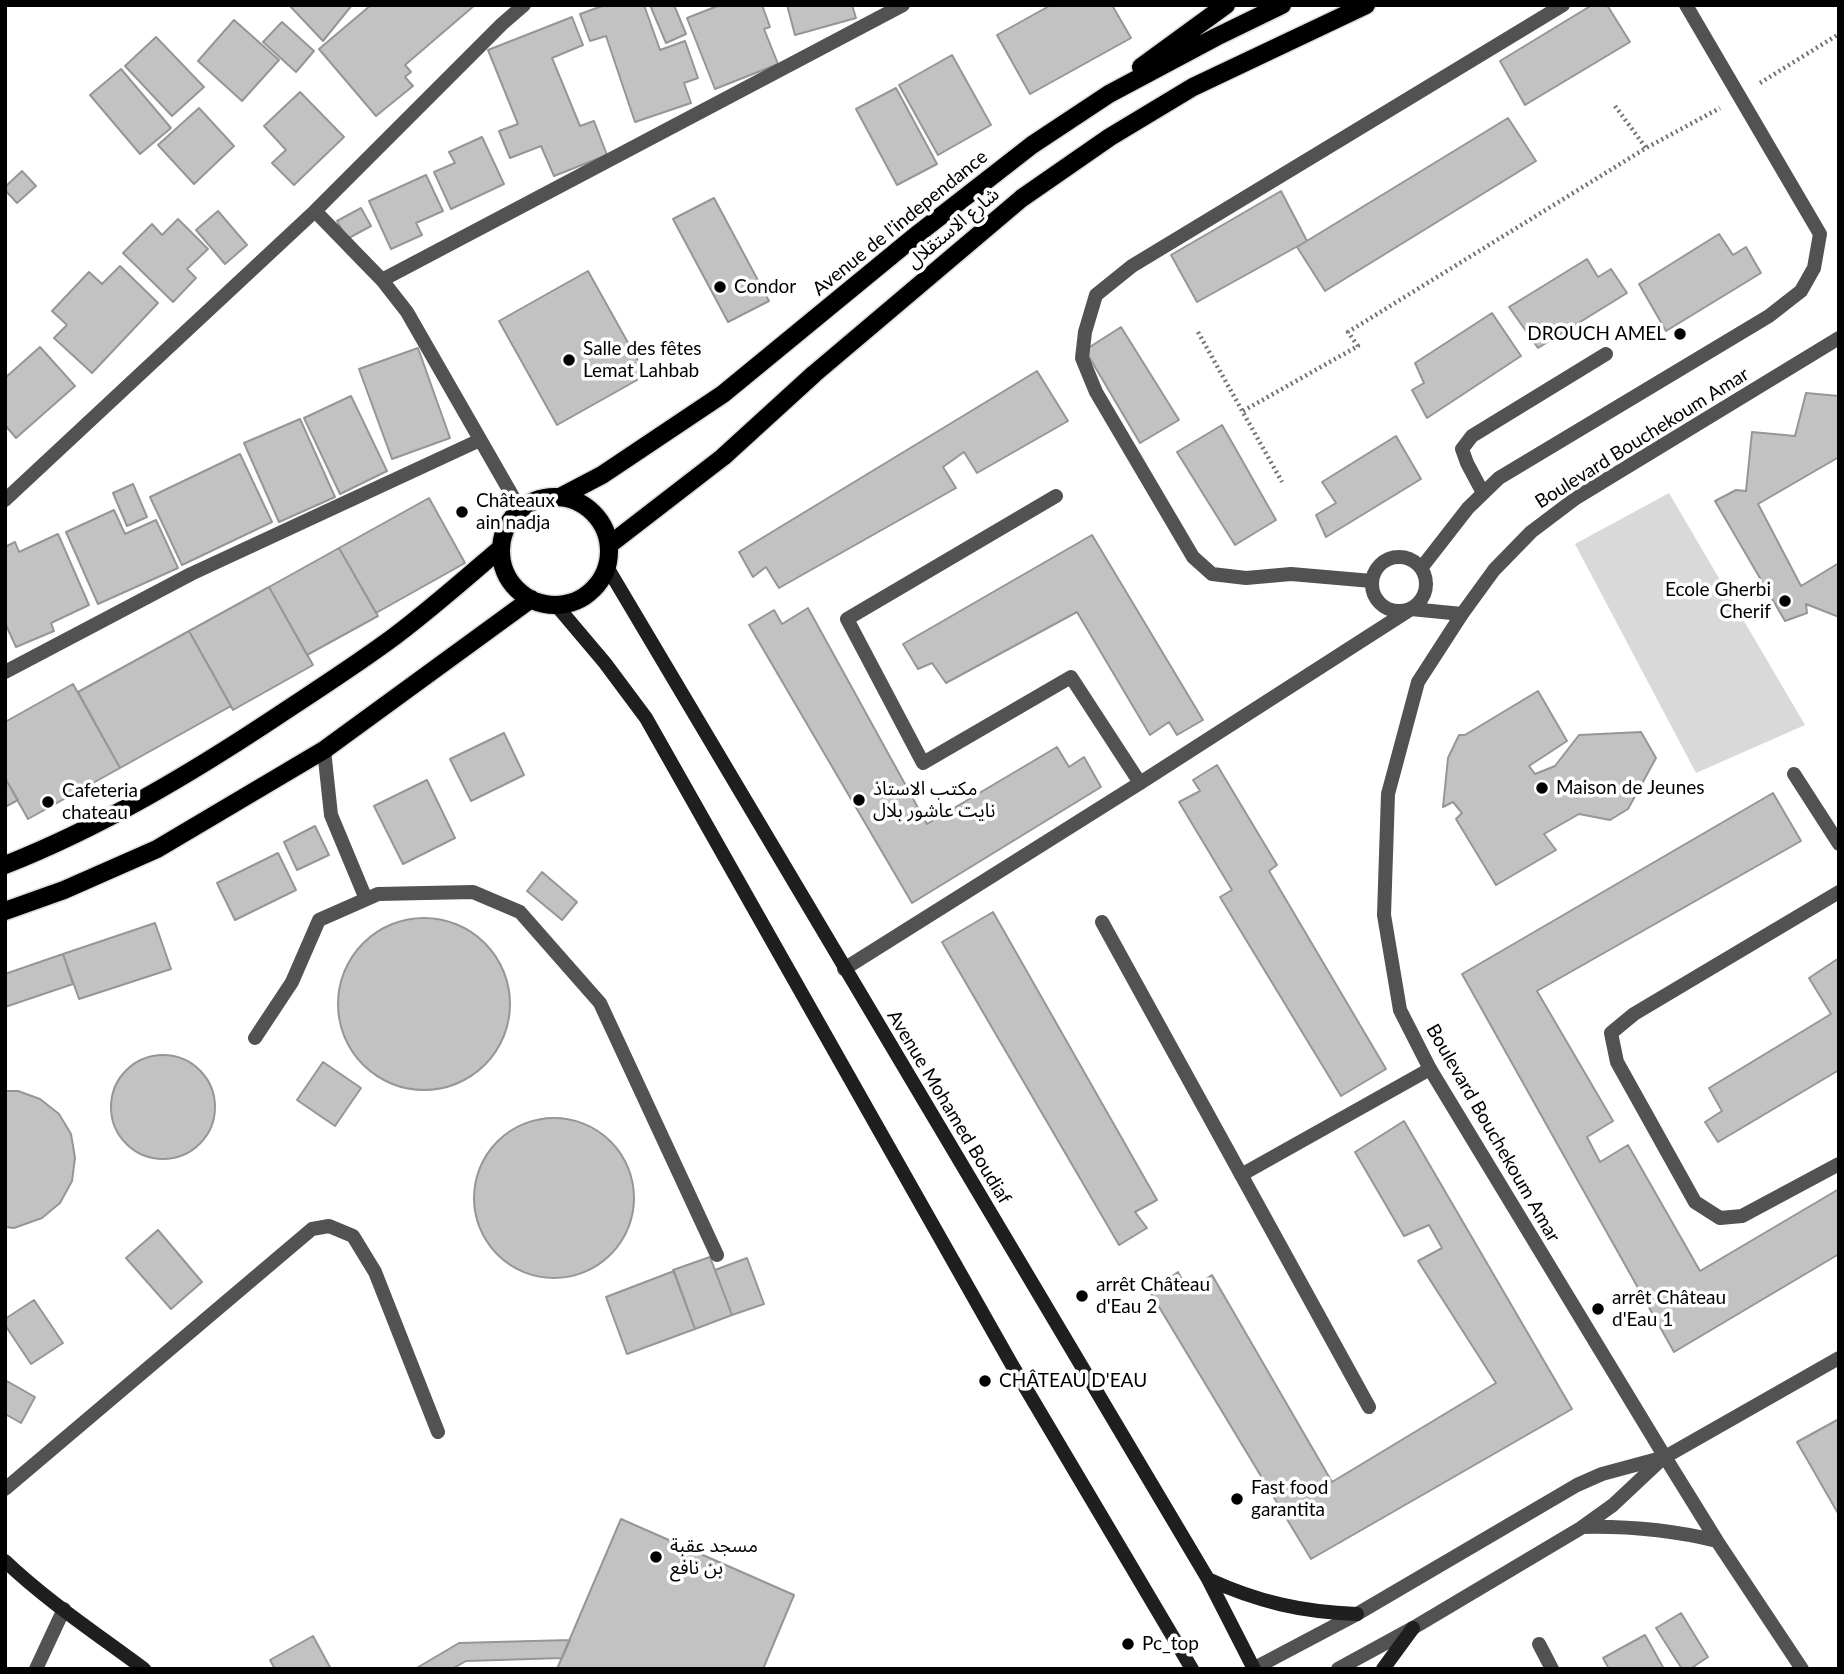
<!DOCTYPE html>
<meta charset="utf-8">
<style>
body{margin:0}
#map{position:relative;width:1844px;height:1674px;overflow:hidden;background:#fff;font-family:Lato,sans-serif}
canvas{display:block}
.frame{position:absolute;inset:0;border:7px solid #000;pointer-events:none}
</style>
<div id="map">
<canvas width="1844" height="1674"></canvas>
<div class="frame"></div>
</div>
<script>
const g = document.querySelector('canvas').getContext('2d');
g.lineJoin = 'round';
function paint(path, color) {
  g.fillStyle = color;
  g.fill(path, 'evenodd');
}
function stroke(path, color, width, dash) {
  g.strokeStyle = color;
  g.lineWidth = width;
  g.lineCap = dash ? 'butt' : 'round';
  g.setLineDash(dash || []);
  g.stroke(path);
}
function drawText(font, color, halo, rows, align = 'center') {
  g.font = font + ' Lato,"Noto Sans Arabic",sans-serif';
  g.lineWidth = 7;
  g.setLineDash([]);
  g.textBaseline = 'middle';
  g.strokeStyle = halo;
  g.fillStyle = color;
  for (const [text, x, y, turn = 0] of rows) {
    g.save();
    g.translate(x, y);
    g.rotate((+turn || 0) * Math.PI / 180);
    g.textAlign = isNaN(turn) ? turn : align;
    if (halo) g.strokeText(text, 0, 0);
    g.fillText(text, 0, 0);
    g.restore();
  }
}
paint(new Path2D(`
 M1669,493l136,232 -109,48 -121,-229z`), '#d9d9d9');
const building = new Path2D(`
 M289,5h63l-29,36z
 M371,5h104l-70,60 6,7 -6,5 8,9 -37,30 -57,-67z
 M605,5h39l16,45 25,-9 13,37 -14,5 7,20 -56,19 -29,-86 -16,5 -10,-27z
 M650,5h24l12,29 -20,9z
 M720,5h42l8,22 -6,2 14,35 -63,25 -28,-71z
 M787,5h65l4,13 -61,17z
 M1051,5h61l19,33 -101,56 -33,-59z
 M1592,5h15l23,37 -105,63 -25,-44z
 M572,17l11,28 -31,13 28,68 14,-5 13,34 -53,21 -13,-30 -31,12 -11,-27 19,-7 -30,-74z
 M234,20l45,40 -37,41 -44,-40z
 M282,22l32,29 -18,21 -33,-30z
 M156,37l48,50 -32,29 -47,-50z
 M952,55l39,70 -53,30 -39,-70z
 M121,69l50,59 -31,26 -50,-59z
 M896,88l41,76 -40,21 -41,-76z
 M300,92l44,45 -50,48 -22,-22 14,-13 -22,-24z
 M199,108l35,38 -40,38 -36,-39z
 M1508,118l28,43 -211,130 -28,-44z
 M482,137l22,47 -53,25 -17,-37 21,-9 -6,-11z
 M22,171l14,15 -19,17 -12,-13v-3z
 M426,175l17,36 -27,12 6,12 -31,14 -22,-48z
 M1281,191l26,50 -110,61 -26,-47z
 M714,198l55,103 -41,21 -55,-103z
 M361,208l10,18 -24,13 -10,-18z
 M218,211l29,34 -22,19 -29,-34z
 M178,219l30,30 -21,20 9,9 -23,24 -50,-49 29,-29 10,11z
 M1719,234l14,21 13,-8 15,26 -95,58 -27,-47z
 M1587,259l11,18 13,-8 16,24 -89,55 -29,-41z
 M120,266l38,37 -66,70 -38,-35 13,-13 -15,-14 37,-39 13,12z
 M588,271l58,104 -89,50 -58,-104z
 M1492,313l29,43 -94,62 -15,-28 12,-7 -9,-20z
 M1121,327l58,93 -39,23 -55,-93z
 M40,347l35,39 -59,52 -11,-13v-47z
 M418,348l32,90 -58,21 -33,-90z
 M1037,371l31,50 -91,52 -13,-21 -21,15 13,21 -177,100 -13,-21 -13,10 -14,-25z
 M1806,393l33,3v61l-81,47 43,82 38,-23v54l-33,-13 1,9 -22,8 -70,-120 21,-11 10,1 6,-59 43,4z
 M351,396l36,75 -47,23 -36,-76z
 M300,419l35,78 -56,25 -35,-79z
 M1222,425l54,95 -41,25 -58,-93z
 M1396,436l25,43 -95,58 -10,-22 20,-12 -14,-21z
 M240,454l32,68 -90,43 -32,-68z
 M133,484l14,33 -20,9 -14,-33z
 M429,498l36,65 -89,50 -37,-65z
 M114,510l11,24 31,-14 22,48 -80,36 -32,-72z
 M58,534l31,71 -38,18 3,8 -38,16 -11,-24v-76l10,-5 4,10z
 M1092,535l111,185 -26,15 -8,-13 -19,13 -73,-123 -131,71 -14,-20 -14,6 -15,-25z
 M339,548l39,68 -71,39 -38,-68z
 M269,587l44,78 -80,45 -44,-79z
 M808,608l119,216 130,-77 12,20 15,-10 17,30 -189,116 -163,-278 25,-15 8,14z
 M189,631l42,75 -111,62 -42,-76z
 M73,684l47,84 -92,51 -23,-41v-56z
 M1538,691l29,50 -38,25 6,8 20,-8 24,-31 62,-3 15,26 -28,51 -18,11 -31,-6 -35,20 12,16 -60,35 -40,-66 6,-6 -9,-11 -10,5 5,-49 11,-23h6z
 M504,733l20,42 -53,26 -21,-42z
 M1217,765l60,100 -8,6 117,198 -45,27 -121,-199 12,-7 -53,-88 21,-11 -7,-11z
 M5,778l13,22 -13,7z
 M427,780l28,58 -52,26 -29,-58z
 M1773,793l28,48 -264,150 76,130 -26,16 13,25 28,-17 72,126 139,-82v65l-165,98 -212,-378z
 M315,826l14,29 -32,15 -13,-28z
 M278,853l18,37 -61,30 -18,-37z
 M542,872l35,30 -15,18 -35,-29z
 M993,912l164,288 -22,12 12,16 -28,17 -177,-303z
 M338 1004a86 86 0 1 1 172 0a86 86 0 1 1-172 0Z
 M155,923l16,46 -92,30 -16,-45z
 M63,954l10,30 -68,23v-33z
 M1839,958v112l-121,72 -13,-20 17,-11 -13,-23 122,-74 -22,-36z
 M111 1107a52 52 0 1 1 104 0a52 52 0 1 1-104 0Z
 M323,1062l38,26 -26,38 -38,-26z
 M5,1091h13l22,8 19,15 12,20 4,24 -3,23 -12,22 -18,15 -28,10 -9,-1z
 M474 1198a80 80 0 1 1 160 0a80 80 0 1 1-160 0Z
 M1404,1121l168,288 -261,150 -161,-267 28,-20 10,18 24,-15 120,207 164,-99 -78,-122 24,-13 -13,-23 -25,11 -49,-84z
 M158,1230l44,52 -31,27 -45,-51z
 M710,1257l22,58 -37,14 -22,-59z
 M747,1258l17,46 -32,11 -17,-45z
 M674,1271l21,58 -68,25 -21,-57z
 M34,1300l29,43 -32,21 -26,-39v-6z
 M5,1380l30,17 -14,26 -16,-9z
 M1839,1419v96l-42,-73z
 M621,1519l173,76 -31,74h-206z
 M1681,1613l27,44 -18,12h-8l-26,-41z
 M1645,1635l19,34h-55l-6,-11z
 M313,1636l18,33h-56l-5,-9z
 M570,1640l-8,18 -96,3 -14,8h-37l44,-26z`);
paint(building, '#c2c2c2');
stroke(building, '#969696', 2);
const primary = new Path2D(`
 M1141,67l85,-62
 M560,497l42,-22 121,-81 196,-161 113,-88 77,-51 107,-57 66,-32
 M501 551a54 54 0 1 1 108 0a54 54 0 1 1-108 0Z
 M609,545l114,-88 91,-83 208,-176 88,-61 83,-50 173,-82
 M5,865c96,-38 185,-91 271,-148 39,-26 80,-52 119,-81 36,-27 71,-58 106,-88
 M5,911l59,-21 93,-41 167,-99 207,-151`);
stroke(primary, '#dbdbdb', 21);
stroke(new Path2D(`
 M1760,83l79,-49
 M1615,106l31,42
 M1198,332l84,150
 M1243,411l115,-65 -10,-14 298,-184 74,-40`), '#747474', 4.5, [2, 3.5]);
stroke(new Path2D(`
 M1483,493l-16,-30 -5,-14 10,-13 134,-82
 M1056,496l-209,123 76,144 148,-86 69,106
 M1422,567l46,-59 31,-30 270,-162 32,-25 13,-23 6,-34 -134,-229
 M1372,581l-81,-7 -45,4 -34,-4 -19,-17 -97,-165 -14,-34 3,-26 11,-37 36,-29 431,-261
 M324,750l7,65 35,84
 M1839,892l-205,122 -23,19 6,29 78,140 25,16 22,-2 97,-52
 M1102,922l267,485
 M255,1038l37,-56 27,-62 59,-26 95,-2 47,20 80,91 117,252
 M1241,1175l189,-106
 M1539,1644l13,25`), '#525252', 14);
stroke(new Path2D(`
 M315,211l67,69 521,-275
 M382,280l25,32 113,197
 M5,500l310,-289 187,-187 22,-19
 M1372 584a27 27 0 1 1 54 0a27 27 0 1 1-54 0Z
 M5,672l186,-98 289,-134
 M1794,774l45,70
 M844,969l296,-186 271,-174 51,5
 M1665,1457l174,-99
 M5,1489l307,-260 17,-3 24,10 22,36 63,160
 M36,1669l28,-60`), '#525252', 14);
stroke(new Path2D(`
 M1582,1527c47,-1 90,3 135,14
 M1253,1669l104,-55 220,-129 25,-11 63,-17
 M1338,1669l75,-41 168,-100 32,-23 49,-46
 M1802,1669l-85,-128 -52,-84 -235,-388 -30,-59 -16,-95 4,-121 30,-112 44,-68 32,-44 37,-38 45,-34 263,-160`), '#525252', 14);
stroke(new Path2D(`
 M607,567l601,1012 46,90
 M556,605l49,58 41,55 366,647 180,304
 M5,1561c42,40 92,73 139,108
 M1208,1579c50,23 94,33 149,35
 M1383,1669l30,-41`), '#1f1f1f', 14);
stroke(primary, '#000', 18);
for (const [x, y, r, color] of [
 [720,287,7,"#000"],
 [1680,334,7,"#000"],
 [569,360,7,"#000"],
 [462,512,7,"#000"],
 [1785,601,7,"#000"],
 [1542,788,7,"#000"],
 [859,800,7,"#000"],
 [48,802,7,"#000"],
 [1082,1296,7,"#000"],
 [1598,1309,7,"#000"],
 [985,1381,7,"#000"],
 [1237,1499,7,"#000"],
 [656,1557,7,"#000"],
 [1128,1644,7,"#000"]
]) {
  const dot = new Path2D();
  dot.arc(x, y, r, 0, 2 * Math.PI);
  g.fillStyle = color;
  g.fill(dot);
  stroke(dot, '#fff', 2.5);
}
drawText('19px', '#000', '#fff', [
 ["Avenue de l'independance",900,223,-39],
 ["شارع الاستقلال",953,228,-40],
 ["Boulevard Bouchekoum Amar",1642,438,-32],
 ["Avenue Mohamed Boudiaf",949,1107,59],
 ["Boulevard Bouchekoum Amar",1493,1133,60]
]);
drawText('19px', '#000', '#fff', [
 ["Condor",734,287],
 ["DROUCH AMEL",1666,334,"right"],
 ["Salle des fêtes",583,349],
 ["Lemat Lahbab",583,371],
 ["Châteaux",476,501],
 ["ain nadja",476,523],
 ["Ecole Gherbi",1771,590,"right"],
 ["Cherif",1771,612,"right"],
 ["Maison de Jeunes",1556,788],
 ["مكتب الاستاذ",873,789],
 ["نايت عاشور بلال",873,811],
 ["Cafeteria",62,791],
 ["chateau",62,813],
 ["arrêt Château",1096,1285],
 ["d'Eau 2",1096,1307],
 ["arrêt Château",1612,1298],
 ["d'Eau 1",1612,1320],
 ["CHÂTEAU D'EAU",999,1381],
 ["Fast food",1251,1488],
 ["garantita",1251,1510],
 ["مسجد عقبة",670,1546],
 ["بن نافع",670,1568],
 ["Pc_top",1142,1644]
], 'left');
</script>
